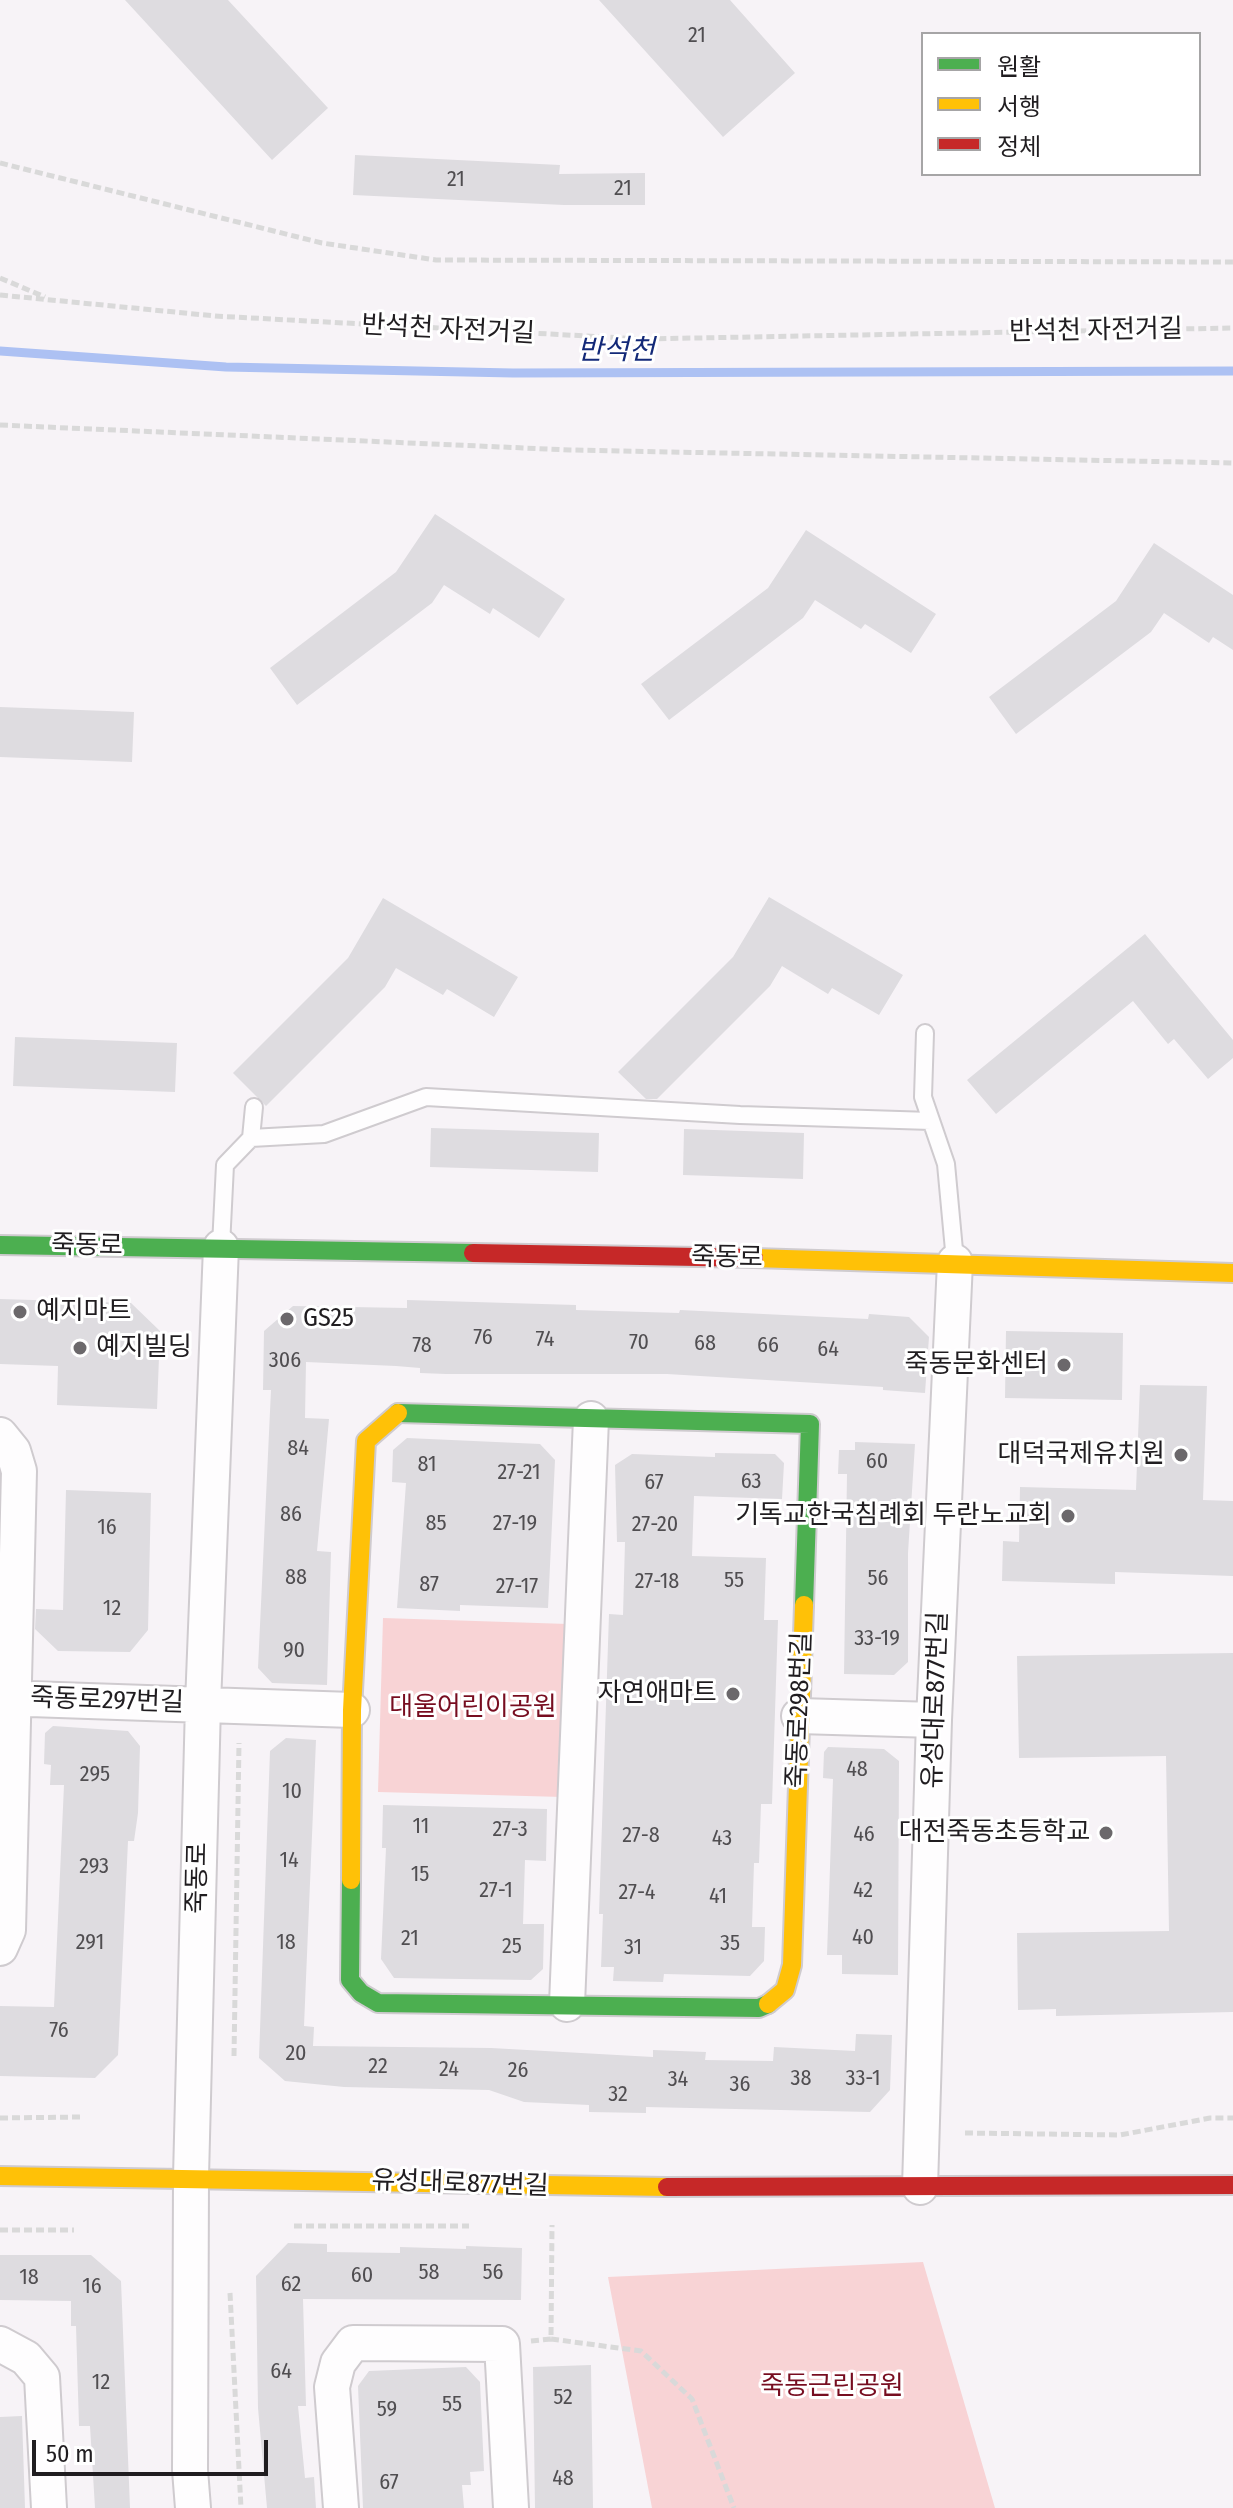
<!DOCTYPE html>
<html>
<head>
<meta charset="utf-8">
<style>
  body { margin:0 }
  #map { position:relative; width:1233px; height:2508px; overflow:hidden; background:#f7f3f7; font-family:"Fira Sans Condensed","Noto Sans KR",sans-serif }
  canvas { display:block }
  .legend { position:absolute; left:921px; top:32px; width:280px; height:144px; box-sizing:border-box; background:#fff; border:2px solid #a6a5a6; margin:0; padding:10px 14px; list-style:none; font-size:24px; color:#201d20 }
  .legend li { display:flex; align-items:center; gap:16px; height:40px }
  .legend b { width:40px; border:2px solid #a6a5a6 }
  .scale { position:absolute; left:32px; top:2440px; width:236px; height:36px; box-sizing:border-box; border:4px solid #201d20; border-top:0; padding-left:10px; font-size:24px; line-height:28px; white-space:nowrap; color:#201d20; -webkit-text-stroke:6px #fff; paint-order:stroke }
</style>
</head>
<body>
<div id="map">
<canvas width="1233" height="2508"></canvas>
<ul class="legend">
<li><b style="height:10px;background:#4caf50"></b>원활</li>
<li><b style="height:10px;background:#ffc107"></b>서행</li>
<li><b style="height:10px;background:#c62828"></b>정체</li>
</ul>
<div class="scale">50 m</div>
</div>
<script>
const context = document.querySelector('canvas').getContext('2d');
context.lineJoin = 'round';
function fill(path, color) {
  context.fillStyle = color;
  context.fill(path, 'evenodd');
}
function toPath(rows) {
  const path = new Path2D();
  for (const r of rows) {
    path.moveTo(r[0], r[1]);
    for (let i = 2; i < r.length; i += 2) path.lineTo(r[i], r[i + 1]);
  }
  return path;
}
function trace(path, color, width, dash) {
  context.strokeStyle = color;
  context.lineWidth = width;
  context.lineCap = dash ? 'butt' : 'round';
  context.setLineDash(dash || []);
  context.stroke(path);
}
function drawText(font, color, halo, rows, align = 'center') {
  context.font = font + ' "Fira Sans Condensed","Noto Sans KR",sans-serif';
  context.lineWidth = 6;
  context.setLineDash([]);
  context.textBaseline = 'middle';
  context.strokeStyle = halo;
  context.fillStyle = color;
  for (const [text, x, y, turn = 0] of rows) {
    context.save();
    context.translate(x, y);
    context.rotate((+turn || 0) * Math.PI / 180);
    context.textAlign = isNaN(turn) ? turn : align;
    if (halo) context.strokeText(text, 0, 0);
    context.fillText(text, 0, 0);
    context.restore();
  }
}
fill(toPath([
  [383,1618,568,1624,563,1797,378,1792],
  [923,2262,995,2508,652,2508,608,2277]
]), '#f8d3d5');
trace(toPath([
  [0,351,226,367,513,373,1233,371]
]), '#adc1f3', 9);
fill(toPath([
  [125,0,228,0,328,108,272,160],
  [599,0,730,0,795,73,723,137],
  [355,155,560,165,559,174,645,173,645,205,564,205,353,195],
  [435,514,565,599,539,638,493,608,490,614,444,585,432,603,297,705,270,668,396,572],
  [806,530,936,614,911,653,865,624,861,629,815,600,803,618,669,720,641,684,768,588],
  [1154,543,1233,595,1233,650,1213,637,1209,643,1164,613,1151,632,1016,734,989,697,1116,601],
  [0,707,134,712,132,762,0,757],
  [769,897,903,975,879,1015,832,988,828,994,782,966,770,986,657,1099,646,1099,618,1072,733,957],
  [383,898,518,977,494,1017,447,989,443,995,396,968,385,987,266,1106,233,1073,348,958],
  [1145,934,1233,1040,1233,1058,1208,1079,1174,1039,1168,1044,1133,1001,996,1114,967,1080],
  [15,1037,177,1043,175,1092,13,1086],
  [431,1128,599,1133,598,1172,430,1167],
  [684,1129,804,1133,803,1179,683,1175],
  [0,1299,131,1303,160,1331,157,1409,57,1405,58,1366,0,1364],
  [407,1300,576,1305,576,1310,679,1313,680,1310,868,1319,869,1314,909,1317,929,1337,925,1393,883,1390,883,1387,667,1374,446,1374,420,1373,420,1368,396,1366,306,1362,305,1418,329,1419,317,1551,331,1552,327,1685,272,1683,258,1668,271,1390,263,1390,264,1331,293,1306,407,1308],
  [1006,1331,1123,1333,1122,1400,1005,1398],
  [1140,1385,1207,1386,1203,1500,1233,1501,1233,1576,1115,1572,1115,1584,1002,1581,1003,1541,1019,1542,1020,1487,1136,1490],
  [407,1438,540,1444,555,1460,548,1608,460,1605,460,1611,397,1608,406,1483,392,1482,393,1450],
  [855,1442,915,1444,908,1553,908,1662,894,1675,844,1674,847,1474,838,1474,839,1450,855,1450],
  [715,1453,775,1454,784,1463,782,1499,694,1496,692,1556,766,1558,764,1620,778,1620,772,1804,761,1804,759,1863,754,1863,752,1927,765,1927,764,1961,750,1976,664,1974,663,1982,613,1981,614,1967,601,1967,603,1914,599,1914,609,1614,623,1615,625,1542,617,1542,615,1465,632,1454,715,1457],
  [66,1490,151,1493,148,1630,130,1652,58,1651,35,1629,36,1609,63,1610],
  [1233,1653,1233,2012,1056,2016,1056,2009,1018,2010,1017,1933,1169,1931,1166,1756,1019,1758,1017,1656],
  [53,1726,128,1731,140,1746,138,1813,134,1841,128,1841,118,2055,95,2078,0,2076,0,2006,54,2007,64,1785,50,1785,51,1765,44,1764,45,1733],
  [286,1738,316,1740,304,2026,314,2027,313,2046,491,2048,653,2057,653,2050,706,2052,705,2060,773,2061,774,2047,855,2051,856,2034,892,2035,890,2090,870,2112,646,2107,646,2113,589,2112,589,2105,524,2102,489,2090,344,2087,285,2081,259,2058,270,1751],
  [828,1747,884,1749,899,1761,898,1975,842,1974,842,1955,827,1955,833,1779,823,1778,824,1752],
  [383,1805,547,1809,546,1861,525,1860,523,1924,544,1924,543,1969,531,1980,394,1978,381,1959,386,1848,382,1848],
  [288,2243,327,2244,327,2252,400,2253,400,2247,466,2249,466,2246,522,2248,521,2300,303,2299,306,2406,298,2406,305,2478,314,2477,316,2508,267,2508,258,2408,256,2276],
  [0,2255,91,2255,121,2281,130,2508,95,2508,90,2426,79,2426,76,2326,71,2326,71,2301,0,2300],
  [591,2365,593,2508,535,2508,533,2367],
  [466,2367,480,2382,484,2471,470,2472,471,2485,462,2485,464,2508,363,2508,358,2386,369,2371],
  [22,2416,25,2508,0,2508,0,2417]
]), '#dedce0');
const lane = toPath([
  [925,1033,923,1097,946,1164,955,1261],
  [251,1138,254,1107],
  [221,1246,225,1165,251,1138,324,1134,426,1097,740,1115,931,1121]
]);
const street = toPath([
  [0,1435,13,1451,19,1471,8,1930,0,1948],
  [0,1698,352,1710],
  [799,1716,934,1720],
  [567,2004,591,1419],
  [920,2187,934,1720,955,1262],
  [0,2344,26,2358,42,2377,49,2508],
  [193,2508,190,2470,191,2177,203,1704,221,1247],
  [341,2508,332,2387,338,2363,353,2343,502,2344,511,2508]
]);
const fast = toPath([
  [0,1245,473,1253],
  [398,1413,810,1424,804,1605],
  [351,1880,350,1980,361,1993,378,2003,759,2008,768,2004]
]);
const slow = toPath([
  [754,1258,1233,1273],
  [351,1880,352,1710,366,1441,398,1413],
  [768,2004,785,1990,792,1965,804,1605],
  [0,2176,667,2187]
]);
const jam = toPath([
  [473,1253,754,1258],
  [667,2187,1233,2185]
]);
trace(lane, '#cfcbcf', 20);
trace(street, '#cfcbcf', 38);
trace(fast, '#cfcbcf', 22);
trace(slow, '#cfcbcf', 22);
trace(jam, '#cfcbcf', 22);
trace(toPath([
  [0,163,322,243,436,260,1233,262],
  [0,278,45,297],
  [0,295,215,316,642,339,1233,328],
  [0,425,570,450,1233,463],
  [234,2056,239,1743],
  [0,2118,80,2117],
  [965,2133,1120,2135,1210,2118,1233,2118],
  [294,2226,469,2226],
  [0,2230,74,2230],
  [230,2293,241,2508],
  [551,2339,641,2351,692,2399,734,2508],
  [531,2341,551,2339,552,2225]
]), '#d9d9d9', 5, [8, 4]);
trace(lane, '#fefdfe', 16);
trace(street, '#fefdfe', 34);
trace(fast, '#4caf50', 18);
trace(slow, '#ffc107', 18);
trace(jam, '#c62828', 18);
for (const [x, y, r, color] of [
  [20,1312,8,"#6b686b"],
  [287,1319,8,"#6b686b"],
  [80,1348,8,"#6b686b"],
  [1064,1365,8,"#6b686b"],
  [1181,1455,8,"#6b686b"],
  [1068,1516,8,"#6b686b"],
  [733,1694,8,"#6b686b"],
  [1106,1833,8,"#6b686b"]
]) {
  const dot = new Path2D();
  dot.arc(x, y, r, 0, 2 * Math.PI);
  context.fillStyle = color;
  context.fill(dot);
  trace(dot, '#fff', 3);
}
drawText('22px', '#504e51', null, [
  ["21",697,36],
  ["21",456,180],
  ["21",623,189],
  ["76",483,1338],
  ["74",545,1340],
  ["70",639,1343],
  ["68",705,1344],
  ["78",422,1346],
  ["66",768,1346],
  ["64",828,1350],
  ["306",285,1361],
  ["84",298,1449],
  ["60",877,1462],
  ["81",427,1465],
  ["27-21",519,1473],
  ["63",751,1482],
  ["67",654,1483],
  ["86",291,1515],
  ["85",436,1524],
  ["27-19",515,1524],
  ["27-20",655,1525],
  ["16",107,1528],
  ["88",296,1578],
  ["56",878,1579],
  ["55",734,1581],
  ["27-18",657,1582],
  ["87",429,1585],
  ["27-17",517,1587],
  ["12",112,1609],
  ["33-19",877,1639],
  ["90",294,1651],
  ["48",857,1770],
  ["295",95,1775],
  ["10",292,1792],
  ["11",421,1827],
  ["27-3",510,1830],
  ["46",864,1835],
  ["27-8",641,1836],
  ["43",722,1839],
  ["14",289,1861],
  ["293",94,1867],
  ["15",420,1875],
  ["27-1",496,1891],
  ["42",863,1891],
  ["27-4",637,1893],
  ["41",718,1897],
  ["40",863,1938],
  ["21",410,1939],
  ["291",90,1943],
  ["18",286,1943],
  ["35",730,1944],
  ["25",512,1947],
  ["31",633,1948],
  ["76",59,2031],
  ["20",296,2054],
  ["22",378,2067],
  ["24",449,2070],
  ["26",518,2071],
  ["38",801,2079],
  ["33-1",863,2079],
  ["34",678,2080],
  ["36",740,2085],
  ["32",618,2095],
  ["58",429,2273],
  ["56",493,2273],
  ["60",362,2276],
  ["18",29,2278],
  ["62",291,2285],
  ["16",92,2287],
  ["64",281,2372],
  ["12",101,2383],
  ["52",563,2398],
  ["55",452,2405],
  ["59",387,2410],
  ["48",563,2479],
  ["67",389,2483]
]);
drawText('26px', '#201d20', '#fff', [
  ["반석천 자전거길",448,330,3],
  ["반석천 자전거길",1096,331,-1],
  ["죽동로",87,1246,1],
  ["죽동로",727,1258,1],
  ["유성대로877번길",936,1700,-88],
  ["죽동로297번길",107,1701,2],
  ["죽동로298번길",800,1710,-88],
  ["죽동로",198,1878,-89],
  ["유성대로877번길",460,2184,2]
]);
drawText('26px', '#201d20', '#fff', [
  ["예지마트",36,1312,"left"],
  ["GS25",303,1319,"left"],
  ["예지빌딩",96,1348,"left"],
  ["죽동문화센터",1048,1365],
  ["대덕국제유치원",1165,1455],
  ["기독교한국침례회 두란노교회",1052,1516],
  ["자연애마트",717,1694],
  ["대전죽동초등학교",1090,1833]
], 'right');
drawText('26px', '#770d20', '#fff', [
  ["대울어린이공원",473,1708],
  ["죽동근린공원",832,2387]
]);
drawText('italic 28px', '#132978', '#fff', [
  ["반석천",616,351]
]);
</script>
</body>
</html>
